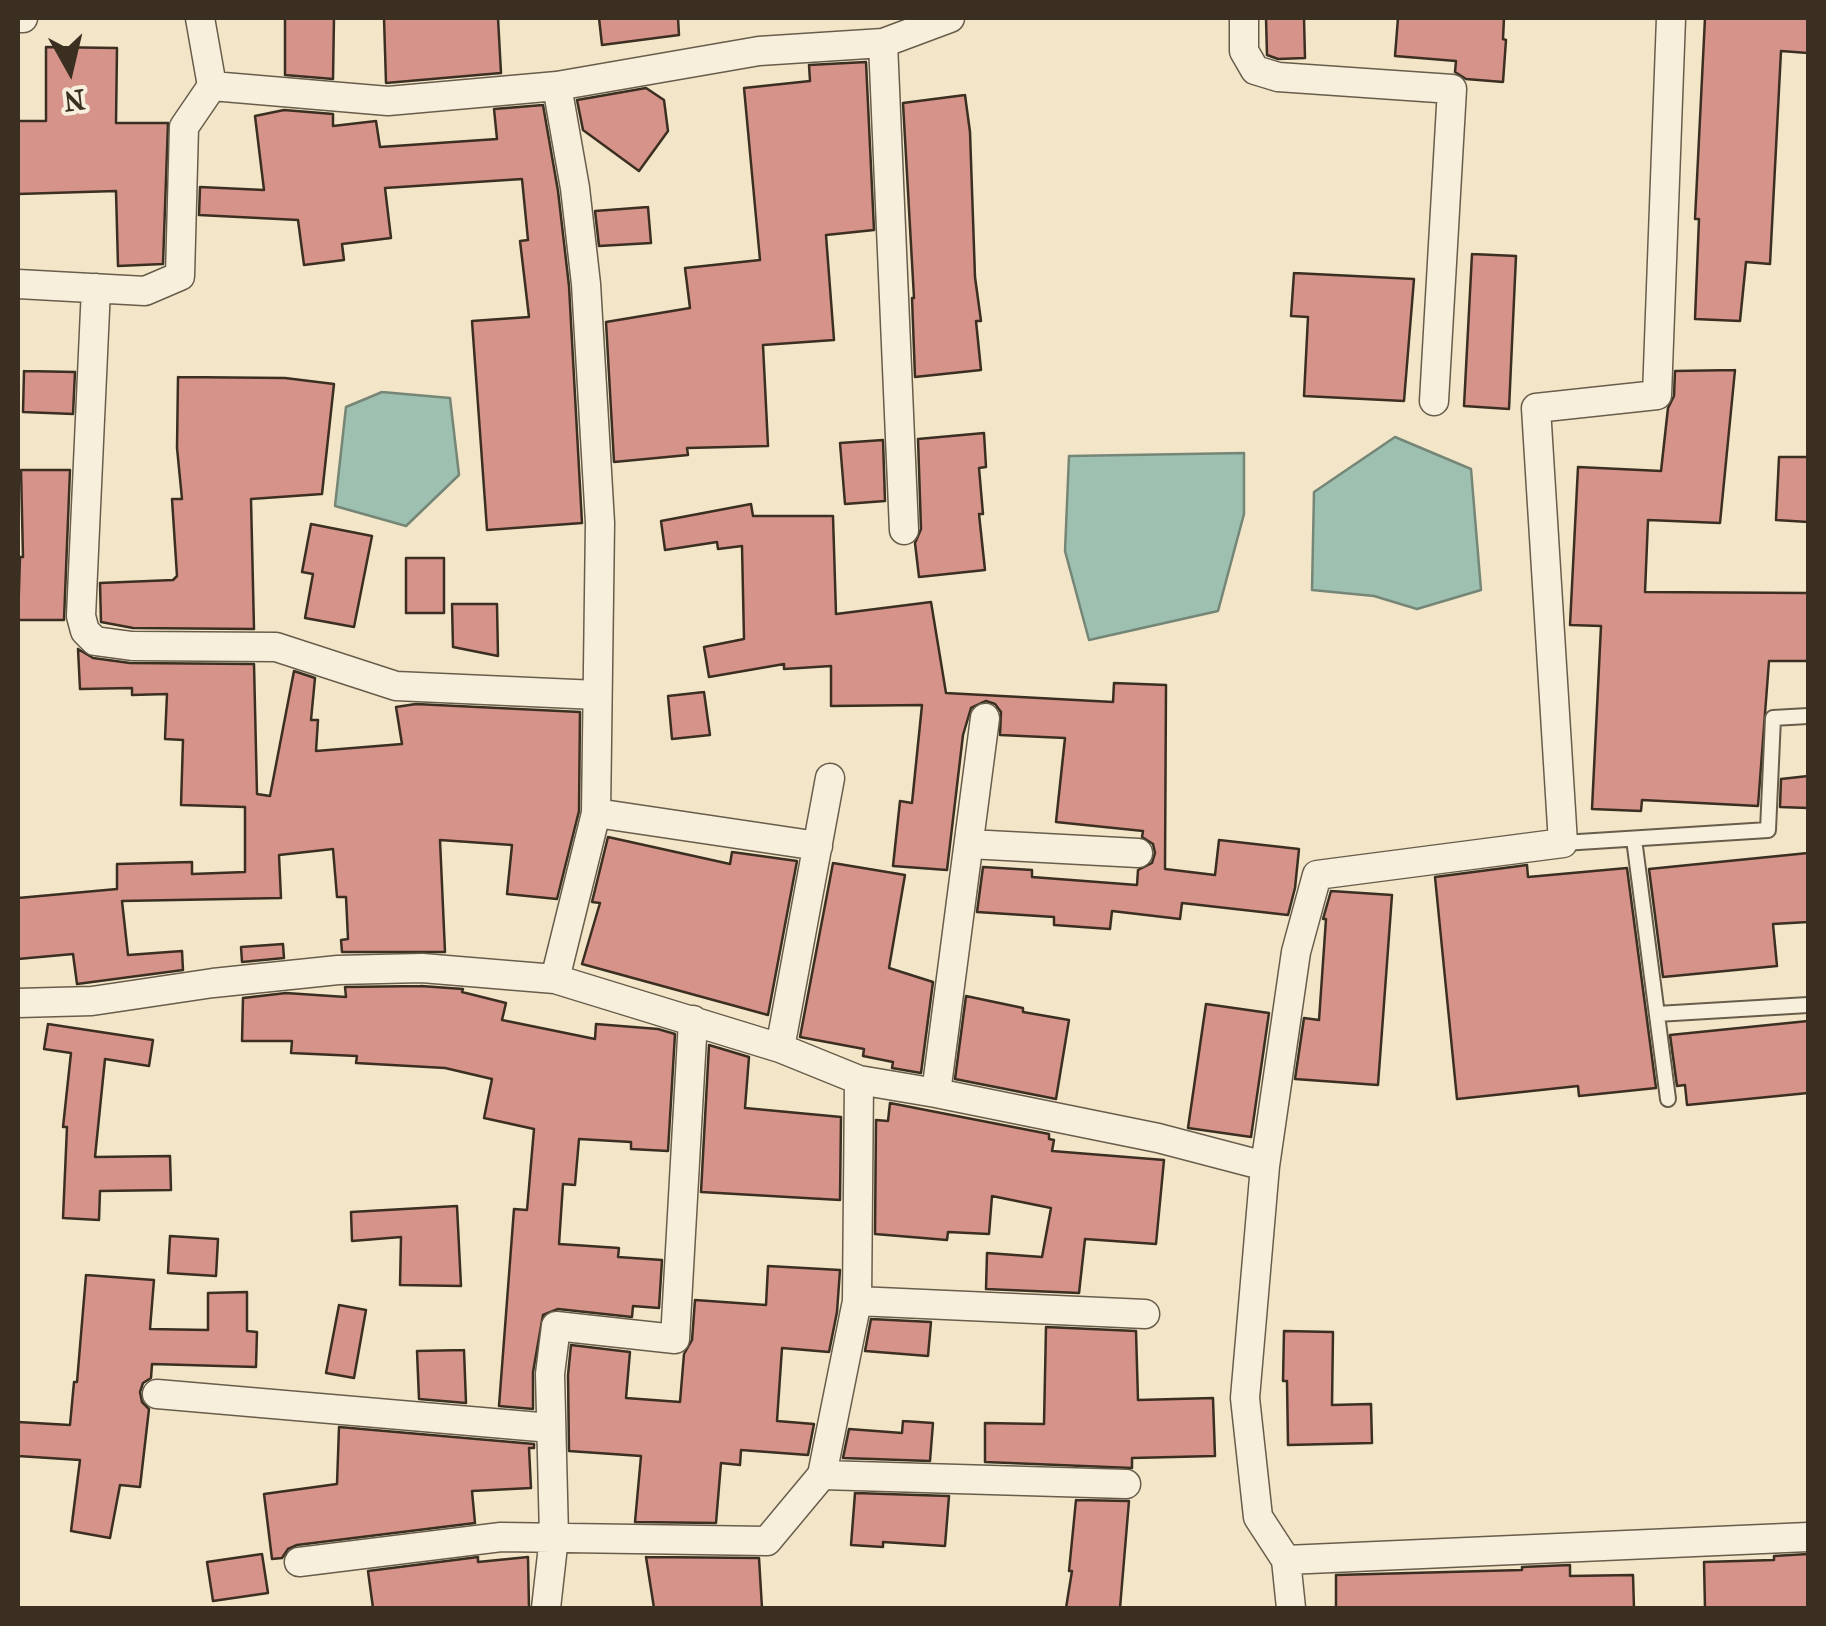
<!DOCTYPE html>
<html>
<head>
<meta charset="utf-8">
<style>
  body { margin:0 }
  #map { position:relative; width:1826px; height:1626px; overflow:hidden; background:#f3e6c8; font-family:"IM FELL French Canon",serif }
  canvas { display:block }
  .frame { position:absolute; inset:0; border:20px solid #3a2f21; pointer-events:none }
  .north { position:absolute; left:20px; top:20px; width:100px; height:100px; -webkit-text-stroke:8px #f7efdb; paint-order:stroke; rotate:172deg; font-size:28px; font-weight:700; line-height:40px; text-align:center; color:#3a2f21 }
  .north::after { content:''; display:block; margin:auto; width:35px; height:45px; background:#3a2f21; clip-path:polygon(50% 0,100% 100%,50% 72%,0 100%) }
</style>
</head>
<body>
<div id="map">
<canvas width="1826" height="1626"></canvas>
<div class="frame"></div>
<div class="north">N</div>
</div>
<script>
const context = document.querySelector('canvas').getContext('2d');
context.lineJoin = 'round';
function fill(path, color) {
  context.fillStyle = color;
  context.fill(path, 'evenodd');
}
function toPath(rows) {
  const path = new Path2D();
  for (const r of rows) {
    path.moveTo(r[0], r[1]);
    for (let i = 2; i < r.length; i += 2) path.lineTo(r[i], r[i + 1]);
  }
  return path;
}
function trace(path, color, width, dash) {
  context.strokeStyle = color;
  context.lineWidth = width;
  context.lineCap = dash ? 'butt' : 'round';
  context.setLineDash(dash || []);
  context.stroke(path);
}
const water = toPath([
  [382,392,450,398,459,475,406,526,335,506,346,407,382,392],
  [1395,437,1471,469,1481,590,1417,609,1374,596,1312,590,1314,492,1395,437],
  [1244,453,1244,514,1218,611,1089,640,1065,551,1069,456,1244,453]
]);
fill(water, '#9dc0b0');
trace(water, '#758677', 2.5);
const building = toPath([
  [285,18,334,18,333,79,285,75,285,18],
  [384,18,498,18,501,73,386,83,384,18],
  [599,18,678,18,679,35,602,45,599,18],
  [1266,18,1304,18,1305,58,1278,59,1267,55,1266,18],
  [1398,18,1504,18,1503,39,1506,40,1503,82,1466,79,1455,72,1456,61,1395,56,1398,18],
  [1705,18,1808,18,1808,53,1781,51,1770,264,1746,262,1740,321,1695,319,1699,219,1695,219,1705,18],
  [46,47,117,48,116,123,168,123,163,264,118,266,116,191,18,194,18,121,46,121,46,47],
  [866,62,874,230,826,235,834,340,763,345,768,446,687,448,688,455,614,462,606,322,690,308,685,268,760,260,744,88,810,81,809,65,866,62],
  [646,88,664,100,668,131,639,171,583,130,577,100,646,88],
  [965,95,970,132,975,277,981,321,976,321,981,370,915,377,912,298,914,298,903,103,965,95],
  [543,105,558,191,569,286,582,523,487,530,472,321,529,317,520,241,528,240,522,179,385,188,391,238,342,244,344,260,304,265,298,220,199,215,200,187,264,190,255,116,284,110,333,114,333,126,376,121,380,147,497,139,494,109,543,105],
  [648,207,651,243,599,246,595,211,648,207],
  [1472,254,1516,256,1509,409,1464,406,1472,254],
  [1294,273,1414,279,1404,401,1304,396,1308,317,1291,316,1294,273],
  [1735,370,1720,523,1648,520,1645,592,1808,593,1808,661,1769,661,1758,806,1642,800,1641,811,1592,809,1601,626,1570,625,1578,467,1661,471,1668,408,1674,396,1675,371,1735,370],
  [24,371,75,372,73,414,23,412,24,371],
  [178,377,285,378,334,384,322,494,251,499,254,629,133,628,101,622,100,583,173,580,177,576,172,499,182,499,177,448,178,377],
  [984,433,986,467,979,468,983,514,979,514,985,570,919,577,915,543,921,529,918,439,984,433],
  [883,440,885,501,845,504,840,443,883,440],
  [1779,457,1808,457,1808,522,1776,520,1779,457],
  [21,470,70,470,64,620,18,620,20,557,23,557,21,470],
  [751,504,753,516,833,516,836,614,931,602,946,693,1113,702,1114,683,1166,685,1165,869,1215,875,1219,840,1299,849,1295,888,1288,915,1182,903,1180,919,1112,911,1110,929,1054,925,1054,917,977,912,983,867,1032,870,1032,877,1137,885,1138,870,1152,863,1155,853,1153,844,1142,837,1143,831,1056,822,1065,738,1000,735,1001,712,995,704,986,701,971,708,963,735,947,870,893,866,900,801,912,803,922,705,831,706,831,666,784,669,784,664,709,677,704,647,744,639,742,546,718,549,717,542,665,550,661,521,751,504],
  [311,524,372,536,354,627,305,618,313,574,302,572,311,524],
  [406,558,444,558,444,613,406,613,406,558],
  [452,604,497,604,498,656,453,647,452,604],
  [78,649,93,658,130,663,254,664,257,794,270,796,294,671,315,678,311,720,318,720,316,751,402,744,396,707,416,704,580,712,579,811,557,899,507,894,512,845,440,840,445,952,342,952,341,940,348,939,346,897,337,897,333,849,279,855,281,898,122,901,128,955,182,951,183,970,77,984,73,954,18,959,18,898,117,889,117,864,192,862,192,874,245,872,245,807,181,805,183,740,165,739,167,694,132,695,132,688,80,689,78,649],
  [704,692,710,735,672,739,668,696,704,692],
  [1808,776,1808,808,1780,807,1781,779,1808,776],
  [608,837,730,864,732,852,797,861,768,1015,582,964,600,903,592,902,608,837],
  [1808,853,1808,922,1773,924,1777,966,1663,977,1649,869,1808,853],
  [833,863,905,875,889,968,933,982,921,1073,892,1068,893,1062,863,1056,864,1049,800,1037,833,863],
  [1527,865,1528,877,1627,868,1656,1088,1579,1096,1578,1086,1457,1099,1435,877,1527,865],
  [1331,891,1392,895,1378,1085,1295,1079,1304,1018,1319,1020,1326,919,1323,919,1331,891],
  [283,944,284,958,242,962,241,947,283,944],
  [421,986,463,989,462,992,506,1003,502,1020,595,1039,596,1024,658,1029,675,1034,668,1151,631,1149,631,1142,579,1139,575,1185,563,1184,559,1244,619,1248,618,1257,662,1260,659,1308,633,1306,632,1317,558,1309,543,1315,533,1372,533,1409,499,1406,514,1209,527,1210,534,1129,484,1118,492,1079,445,1068,356,1063,357,1056,291,1053,292,1041,242,1041,243,998,286,993,346,997,345,987,421,986],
  [966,996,1023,1008,1023,1012,1069,1020,1056,1099,955,1079,966,996],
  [1206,1004,1269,1013,1251,1137,1188,1128,1206,1004],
  [1808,1021,1808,1093,1687,1105,1685,1085,1677,1086,1670,1035,1808,1021],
  [48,1024,153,1040,149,1066,105,1059,95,1157,170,1156,171,1190,100,1191,99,1220,63,1218,67,1127,63,1127,71,1053,44,1049,48,1024],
  [709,1045,749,1057,745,1108,841,1117,840,1200,701,1192,709,1045],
  [890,1103,1049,1134,1049,1139,1054,1140,1052,1151,1164,1160,1156,1244,1085,1239,1079,1293,986,1289,987,1253,1042,1257,1051,1208,992,1196,989,1234,948,1232,947,1240,875,1234,876,1120,888,1121,890,1103],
  [457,1206,461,1286,400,1285,401,1237,352,1241,351,1212,457,1206],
  [170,1236,218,1239,216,1276,168,1273,170,1236],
  [768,1266,840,1270,837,1312,829,1352,782,1348,777,1421,814,1424,808,1455,741,1450,740,1465,721,1463,716,1523,635,1522,641,1456,569,1451,568,1375,571,1345,630,1352,626,1398,680,1402,684,1354,692,1340,695,1300,766,1305,768,1266],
  [86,1275,154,1280,150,1329,208,1330,208,1293,247,1292,247,1331,257,1332,256,1367,152,1364,151,1378,143,1383,140,1392,142,1402,149,1409,140,1487,120,1485,110,1538,71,1531,80,1460,18,1456,18,1422,70,1425,74,1382,77,1382,86,1275],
  [339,1305,366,1310,354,1378,326,1373,339,1305],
  [871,1319,931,1322,928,1356,865,1351,871,1319],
  [1046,1327,1136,1331,1138,1400,1213,1398,1215,1456,1132,1458,1132,1468,985,1462,985,1423,1044,1424,1046,1327],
  [1284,1331,1333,1332,1332,1405,1371,1404,1372,1443,1288,1445,1287,1381,1283,1381,1284,1331],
  [464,1350,466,1403,419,1399,417,1351,464,1350],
  [903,1421,933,1423,930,1461,843,1458,849,1429,902,1433,903,1421],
  [339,1427,534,1444,534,1448,529,1448,531,1488,472,1491,475,1523,297,1545,288,1549,282,1558,272,1559,264,1494,337,1484,339,1427],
  [855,1493,949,1496,945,1546,883,1542,883,1547,851,1545,855,1493],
  [1076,1500,1129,1501,1120,1608,1066,1608,1072,1571,1069,1571,1076,1500],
  [262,1554,268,1593,213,1601,207,1562,262,1554],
  [1808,1554,1808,1608,1705,1608,1704,1562,1774,1560,1774,1556,1808,1554],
  [478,1557,478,1562,528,1557,529,1608,373,1608,368,1571,478,1557],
  [646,1557,759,1558,762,1608,654,1608,646,1557],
  [1570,1565,1570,1576,1633,1575,1634,1608,1336,1608,1336,1575,1522,1570,1522,1567,1570,1565]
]);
fill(building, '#d69389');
trace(building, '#3a2f21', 2.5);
const service = toPath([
  [1634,839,1668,1099],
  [1563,843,1768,830,1773,718,1808,716],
  [1657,1014,1808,1005]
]);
const minor = toPath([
  [18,18,23,18],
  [200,18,212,86],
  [1244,18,1244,51,1255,70,1278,77,1452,89,1434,401],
  [883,43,904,530],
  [557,86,575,188,586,284,600,523,596,813,555,979,780,1048,859,1080,936,1093,1158,1138,1265,1166,1245,1398,1258,1517,1286,1560,1291,1608],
  [18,284,145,291,180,276,184,127,212,86,388,101,557,86,759,51,883,43,950,18],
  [96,288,81,616,85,631,95,641,132,646,276,647,396,686,597,695],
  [596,813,818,846],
  [969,844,1138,853],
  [18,1003,92,1001,213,983,338,970,422,968,555,979],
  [780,1048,830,778],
  [936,1093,985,718],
  [1265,1166,1296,952,1317,875,1563,843,1536,408,1657,395,1671,18],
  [857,1301,1145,1314],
  [157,1394,551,1428],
  [822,1475,1126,1484],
  [1286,1560,1808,1537],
  [299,1562,501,1537,767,1541,822,1475,857,1301,859,1080],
  [546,1608,554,1537,550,1374,556,1326,675,1339,693,1020]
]);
trace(service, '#685d4b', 18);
trace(minor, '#685d4b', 31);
trace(service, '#f7efdb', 14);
trace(minor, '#f7efdb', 28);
</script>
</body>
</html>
